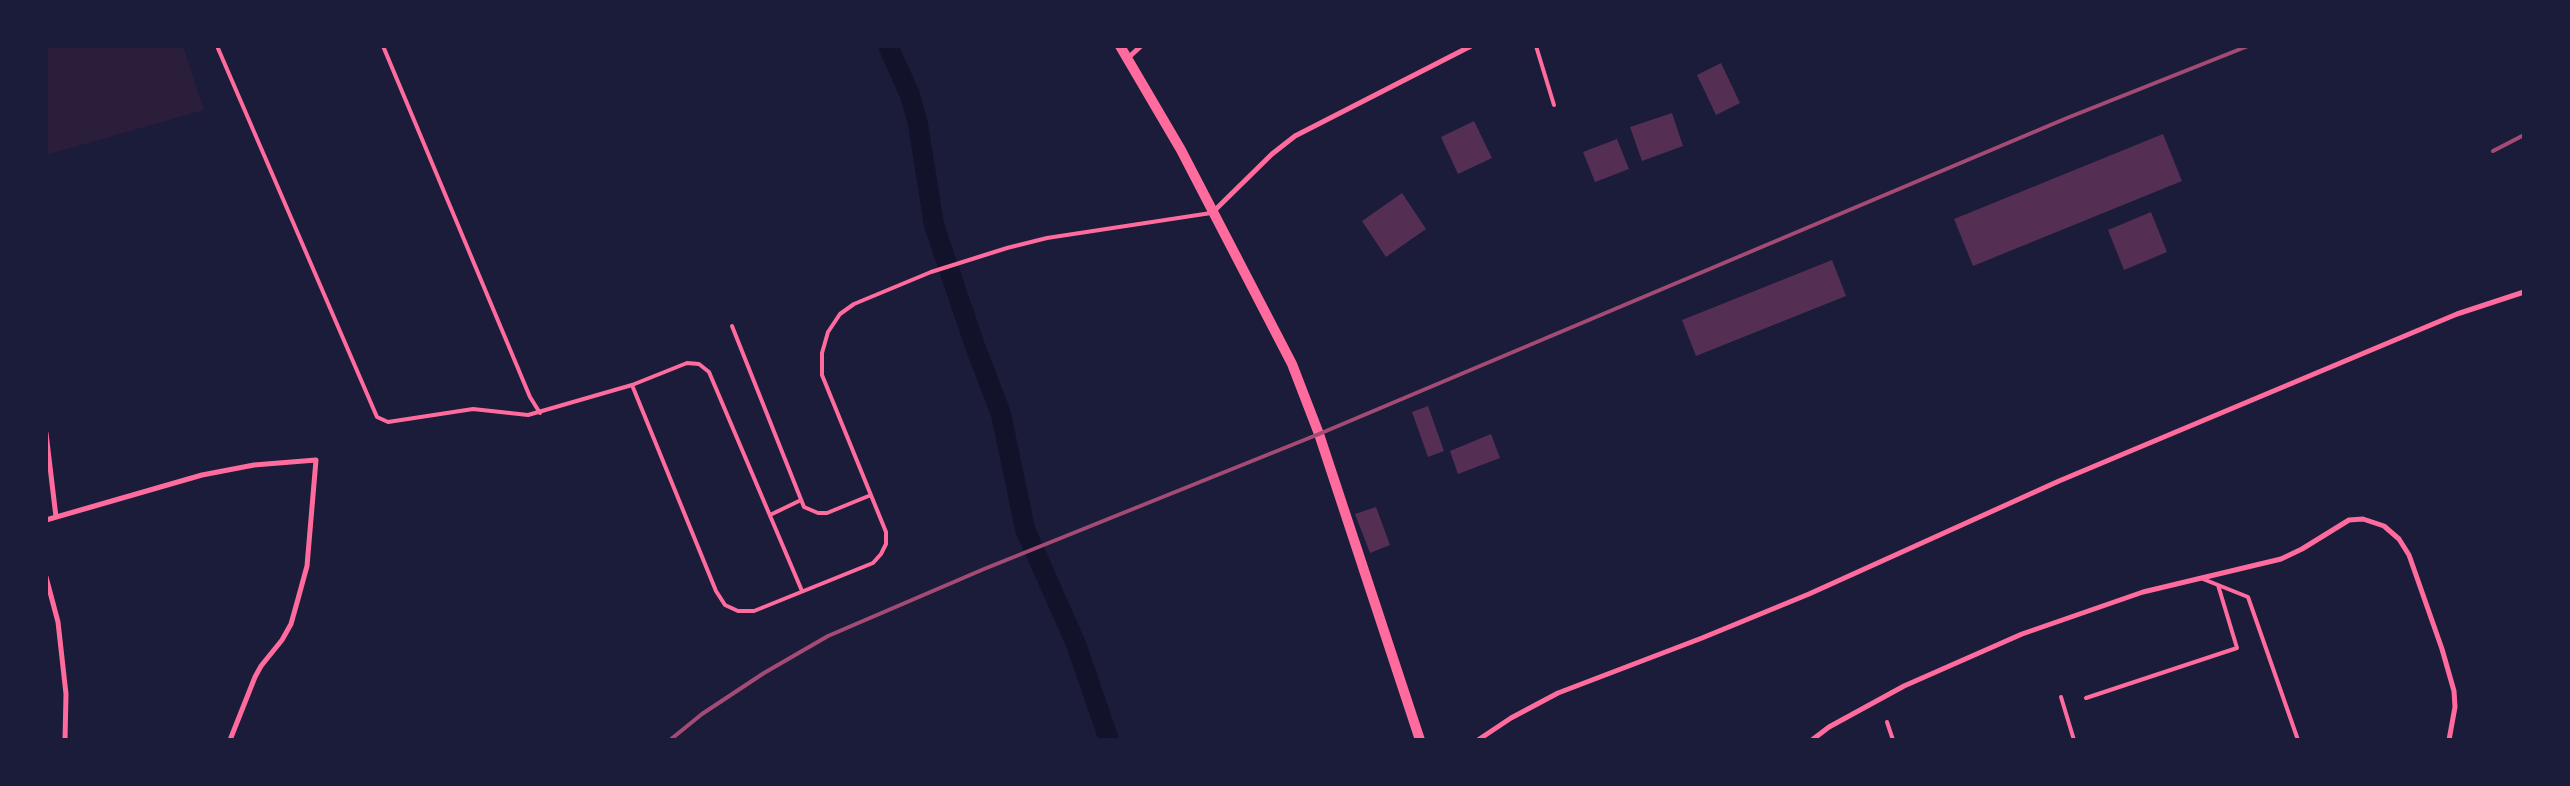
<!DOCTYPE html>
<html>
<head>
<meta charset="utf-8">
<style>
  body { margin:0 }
  #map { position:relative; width:2570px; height:786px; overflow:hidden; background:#1b1b3a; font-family:Poppins,sans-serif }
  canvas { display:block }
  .frame { position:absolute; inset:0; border:48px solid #1b1b3a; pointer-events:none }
</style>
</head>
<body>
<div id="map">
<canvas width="2570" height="786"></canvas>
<div class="frame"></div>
</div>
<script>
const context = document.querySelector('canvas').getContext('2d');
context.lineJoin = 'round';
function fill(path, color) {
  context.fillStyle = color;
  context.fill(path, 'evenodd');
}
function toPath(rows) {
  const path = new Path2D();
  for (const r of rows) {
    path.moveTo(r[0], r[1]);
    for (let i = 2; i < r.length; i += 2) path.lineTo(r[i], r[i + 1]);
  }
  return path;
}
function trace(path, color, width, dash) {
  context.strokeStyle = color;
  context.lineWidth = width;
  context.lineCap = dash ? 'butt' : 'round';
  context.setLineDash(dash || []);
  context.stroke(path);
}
fill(toPath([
  [46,46,183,46,204,110,46,155]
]), '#2a1e3b');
trace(toPath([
  [888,46,910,95,918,124,934,225,975,346,1001,414,1025,529,1076,644,1109,740]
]), '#12122b', 20);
fill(toPath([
  [1721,63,1740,103,1716,115,1697,75],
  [1672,113,1683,146,1642,161,1630,127],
  [1474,121,1492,158,1458,174,1441,137],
  [2163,134,2182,181,1973,266,1954,219],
  [1617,139,1629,169,1595,182,1583,152],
  [1402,193,1426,229,1386,257,1362,221],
  [2151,212,2167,252,2124,270,2108,230],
  [1832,260,1846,296,1696,356,1682,320],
  [1428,406,1444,451,1428,457,1412,412],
  [1491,434,1500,458,1458,474,1450,451],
  [1376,507,1390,545,1370,553,1355,514]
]), '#542f53');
trace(toPath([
  [217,46,377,417,388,422,473,409,528,415,632,385,716,591,725,605,738,611,754,611,873,563,881,554,886,544,886,532,822,375,822,353,828,332,840,314,854,304,931,272,1007,248,1047,238,1211,213],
  [383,46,530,397,540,413],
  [1536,46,1554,105],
  [732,326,804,507,818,513,827,513,871,495],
  [632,385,687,363,699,364,709,372,802,591],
  [770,515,799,501],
  [2203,579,2248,597,2298,740],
  [2061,697,2074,740],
  [2086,698,2237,648,2218,585],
  [1887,722,1893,740]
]), '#ff6b9d', 4);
trace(toPath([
  [1128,58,1141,46],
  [1213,212,1272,154,1295,136,1471,46],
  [46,433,56,517],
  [46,520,202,475,254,465,316,460,307,566,298,599,291,624,282,640,261,666,255,677,230,740],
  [46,577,58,622,66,694,65,740],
  [1478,740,1511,718,1558,693,1702,638,1809,594,2059,481,2457,314,2524,292],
  [1812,740,1829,727,1904,686,2022,634,2143,592,2281,559,2302,549,2349,520,2363,519,2384,526,2399,539,2409,555,2442,649,2454,691,2455,707,2449,740]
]), '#ff6b9d', 5);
trace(toPath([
  [1120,46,1181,150,1292,364,1319,434,1420,740]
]), '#ff6b9d', 10);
trace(toPath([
  [2493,151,2524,135],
  [670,740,702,714,764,673,828,636,984,569,1319,434,2067,118,2248,46]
]), '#a44b75', 4);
</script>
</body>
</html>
